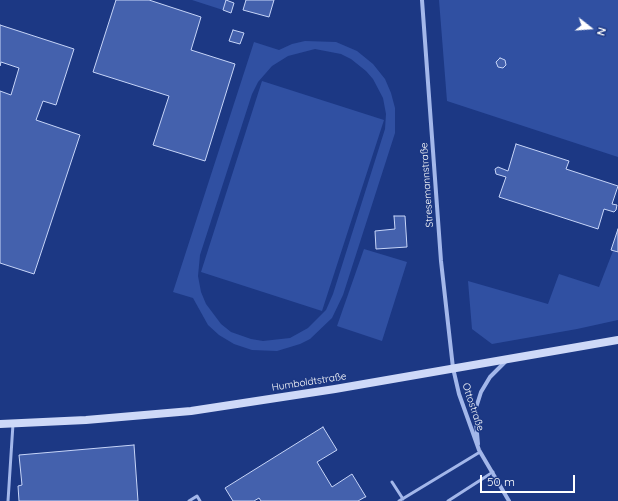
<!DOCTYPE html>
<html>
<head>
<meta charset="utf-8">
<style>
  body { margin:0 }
  #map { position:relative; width:618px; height:501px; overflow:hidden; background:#1c3884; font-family:Quicksand,sans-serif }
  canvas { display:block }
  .north { position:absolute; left:570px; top:8px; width:40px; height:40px; -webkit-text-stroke:3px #1c3884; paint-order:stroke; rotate:107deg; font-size:11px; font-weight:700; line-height:16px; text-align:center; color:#fff }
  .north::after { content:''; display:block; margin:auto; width:14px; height:18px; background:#fff; clip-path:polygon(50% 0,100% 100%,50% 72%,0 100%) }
  .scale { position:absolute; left:480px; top:475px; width:95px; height:18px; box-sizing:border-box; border:2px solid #fff; border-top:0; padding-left:5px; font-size:12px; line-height:14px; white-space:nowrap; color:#fff; -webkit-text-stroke:3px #1c3884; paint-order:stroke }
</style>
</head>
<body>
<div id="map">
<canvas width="618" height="501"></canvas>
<div class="north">N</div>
<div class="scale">50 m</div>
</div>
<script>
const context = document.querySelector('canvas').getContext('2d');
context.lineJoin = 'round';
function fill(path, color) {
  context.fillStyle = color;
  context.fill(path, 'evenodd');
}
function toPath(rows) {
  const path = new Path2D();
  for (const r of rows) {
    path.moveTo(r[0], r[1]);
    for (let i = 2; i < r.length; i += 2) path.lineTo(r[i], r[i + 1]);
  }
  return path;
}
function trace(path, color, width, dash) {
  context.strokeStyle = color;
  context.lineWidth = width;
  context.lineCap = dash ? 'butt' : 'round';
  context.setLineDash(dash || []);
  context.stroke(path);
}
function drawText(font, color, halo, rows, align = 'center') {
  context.font = font + ' Quicksand,sans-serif';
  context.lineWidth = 3.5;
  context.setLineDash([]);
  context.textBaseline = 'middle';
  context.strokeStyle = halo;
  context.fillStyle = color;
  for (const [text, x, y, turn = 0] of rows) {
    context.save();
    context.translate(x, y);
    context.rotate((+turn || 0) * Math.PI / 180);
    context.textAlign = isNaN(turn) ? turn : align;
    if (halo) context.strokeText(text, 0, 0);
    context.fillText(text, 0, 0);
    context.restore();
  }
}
fill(toPath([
  [192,0,226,0,223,10],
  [439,0,618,0,618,157,447,101],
  [305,41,336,42,357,51,373,64,385,79,391,93,395,108,395,133,343,295,332,318,310,339,300,344,277,351,252,350,234,344,219,335,208,325,193,298,173,292,254,42,279,50,292,44],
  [315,49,341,54,351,59,366,71,373,79,383,98,386,114,385,129,333,294,326,310,308,328,290,338,263,341,251,339,231,332,221,324,206,304,201,292,198,276,200,255,252,94,258,82,272,66,288,56],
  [262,81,384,120,322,311,201,272],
  [364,249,407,262,382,341,337,326],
  [613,251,618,253,618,320,577,329,492,344,472,329,468,281,548,304,559,274,599,287]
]), '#3050a2');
const building = toPath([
  [116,0,149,0,201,17,191,50,235,64,205,161,153,145,169,96,93,72,116,0],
  [226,0,234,3,231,13,223,10,226,0],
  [246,0,274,0,269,17,243,10,246,0],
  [0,25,74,49,56,105,43,101,36,120,80,135,34,274,0,263,0,91,11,95,19,68,1,62,0,66,0,25],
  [233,30,244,33,240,44,229,41,233,30],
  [500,58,505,60,506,65,503,68,498,67,496,62,500,58],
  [516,144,569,161,566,169,618,186,612,204,617,205,616,210,614,212,604,209,598,229,499,197,506,177,496,174,495,169,498,167,508,171,516,144],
  [394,216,405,216,407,247,376,249,375,231,395,229,394,216],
  [618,229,618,252,611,250,618,229],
  [323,427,337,450,317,462,332,487,352,474,366,497,365,497,358,501,261,501,259,498,254,501,233,501,225,488,323,427],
  [134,445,138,501,19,501,18,486,22,485,19,455,134,445]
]);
fill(building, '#4461ad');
trace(building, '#c7d5f8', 1);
trace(toPath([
  [392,482,403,499],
  [8,501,13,424],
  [189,501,197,496,200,501],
  [399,501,480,452],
  [448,501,493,472]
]), '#a3b7ea', 3);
trace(toPath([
  [422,0,441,261,453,368,459,394,479,450,509,501],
  [478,444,475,411,481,392,490,377,506,361]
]), '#a3b7ea', 4);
trace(toPath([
  [0,424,86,420,191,411,335,389,618,340]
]), '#ced9f8', 8);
drawText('10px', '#fff', '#1c3884', [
  ["Stresemannstraße",427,185,-94],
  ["Humboldtstraße",309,382,-9],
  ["Ottostraße",473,407,72]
]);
</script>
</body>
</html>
